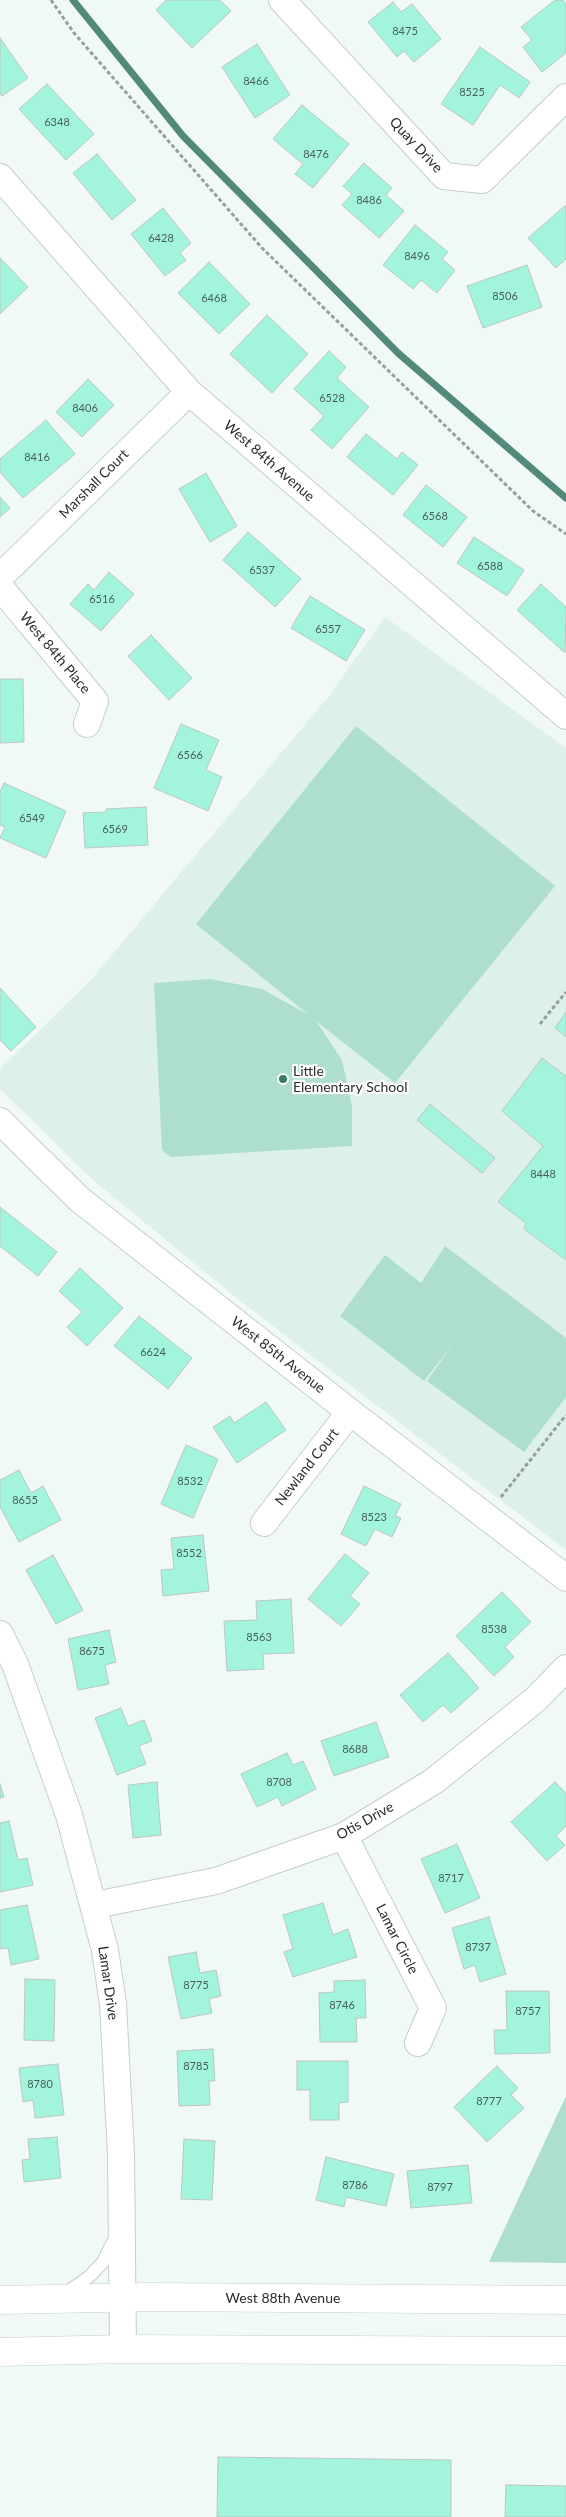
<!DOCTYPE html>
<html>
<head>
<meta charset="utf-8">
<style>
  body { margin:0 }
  canvas { display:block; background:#f0f9f6 }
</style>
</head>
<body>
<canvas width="566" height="2517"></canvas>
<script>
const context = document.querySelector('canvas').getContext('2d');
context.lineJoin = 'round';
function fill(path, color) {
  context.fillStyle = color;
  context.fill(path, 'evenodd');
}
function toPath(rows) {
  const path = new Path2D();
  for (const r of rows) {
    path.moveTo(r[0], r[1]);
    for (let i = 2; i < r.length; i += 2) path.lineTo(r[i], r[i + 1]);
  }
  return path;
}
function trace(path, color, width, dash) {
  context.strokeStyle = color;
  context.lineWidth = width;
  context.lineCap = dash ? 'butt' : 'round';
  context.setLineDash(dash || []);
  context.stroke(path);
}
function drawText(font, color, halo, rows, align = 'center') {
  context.font = font + ' Lato,sans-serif';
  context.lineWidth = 4.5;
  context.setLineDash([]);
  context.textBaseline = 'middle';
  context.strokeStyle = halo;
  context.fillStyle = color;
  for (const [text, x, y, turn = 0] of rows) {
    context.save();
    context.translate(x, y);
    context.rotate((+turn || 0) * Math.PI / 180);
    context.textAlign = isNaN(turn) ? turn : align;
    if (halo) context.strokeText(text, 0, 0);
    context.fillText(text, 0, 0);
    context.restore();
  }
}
fill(toPath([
  [385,617,566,748,566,1550,244,1304,93,1180,0,1089,0,1069,90,981,329,696]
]), '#ddf0ea');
fill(toPath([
  [356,726,555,886,395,1083,316,1021,342,1060,352,1106,352,1146,171,1157,162,1150,154,983,210,979,262,989,309,1015,196,924],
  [445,1246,566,1338,566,1397,524,1452,427,1381,453,1344,424,1381,340,1316,385,1255,421,1283],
  [566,2096,566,2263,489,2262]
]), '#added0');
trace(toPath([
  [73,0,183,136,398,353,566,498]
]), '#518a7b', 7);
const building = toPath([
  [166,0,220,0,231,11,192,48,156,10,166,0],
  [555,0,563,0,566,4,566,53,542,72,523,47,532,40,521,27,555,0],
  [393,2,401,12,412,4,441,39,414,62,404,51,397,57,368,22,393,2],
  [0,38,28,78,2,96,0,94,0,38],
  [257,44,290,95,255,118,222,67,257,44],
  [480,47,530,82,519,98,500,85,473,125,441,104,480,47],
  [47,84,94,134,66,160,19,109,47,84],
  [302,105,349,144,313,188,295,174,303,164,273,139,302,105],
  [97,154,136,200,112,220,73,173,97,154],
  [364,163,392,188,386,195,404,211,379,238,342,205,352,194,343,186,364,163],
  [566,205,566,259,556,268,528,238,566,205],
  [163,208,191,243,180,253,186,260,165,276,131,234,163,208],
  [415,225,448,252,442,259,455,270,437,293,421,280,413,289,383,265,415,225],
  [0,258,28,287,0,314,0,258],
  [209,262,250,304,219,334,178,293,209,262],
  [527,265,542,307,483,328,467,286,527,265],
  [267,315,308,354,272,393,230,354,267,315],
  [329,351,346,367,337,378,369,407,332,449,311,430,324,416,294,389,329,351],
  [88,379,114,405,82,437,56,412,88,379],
  [46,420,75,454,23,498,0,472,0,459,46,420],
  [366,434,397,459,402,452,418,465,393,495,347,457,366,434],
  [206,473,237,526,210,542,179,489,206,473],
  [426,485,467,517,443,547,403,515,426,485],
  [0,497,10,508,0,517,0,497],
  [248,532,301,579,275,607,223,560,248,532],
  [474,537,524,570,507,596,457,563,474,537],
  [109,572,134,594,101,631,70,604,88,584,94,590,109,572],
  [541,584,566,607,565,653,517,610,541,584],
  [310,596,365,630,346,661,291,628,310,596],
  [151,635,192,678,169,700,128,656,151,635],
  [0,679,23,679,24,742,0,743,0,679],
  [181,724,219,740,206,770,222,777,208,811,154,788,181,724],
  [4,783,66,811,46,858,0,838,5,827,0,825,0,792,4,783],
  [146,807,148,845,85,848,83,813,106,812,106,809,146,807],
  [0,988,36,1027,11,1051,0,1040,0,988],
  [566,1012,566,1037,555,1028,566,1012],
  [542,1058,566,1076,566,1260,524,1229,526,1223,498,1202,543,1146,502,1111,542,1058],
  [430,1104,495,1158,482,1173,417,1120,430,1104],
  [0,1207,57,1252,38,1276,0,1246,0,1207],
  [80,1268,123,1308,87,1346,67,1327,82,1312,59,1291,80,1268],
  [139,1316,192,1358,168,1389,114,1346,139,1316],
  [266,1402,286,1430,237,1463,213,1427,230,1416,234,1423,266,1402],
  [186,1445,218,1459,193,1518,161,1504,186,1445],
  [19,1470,31,1493,43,1486,61,1520,19,1542,0,1507,0,1480,19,1470],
  [364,1486,401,1504,395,1516,401,1518,392,1537,375,1529,366,1546,341,1534,364,1486],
  [203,1535,209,1591,163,1596,161,1570,174,1569,171,1538,203,1535],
  [345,1554,369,1573,350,1596,360,1604,341,1626,308,1599,345,1554],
  [53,1555,83,1610,56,1624,26,1570,53,1555],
  [502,1592,531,1622,505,1647,514,1657,494,1676,456,1636,502,1592],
  [291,1599,294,1653,263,1654,264,1669,227,1671,224,1621,257,1620,256,1601,291,1599],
  [109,1630,116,1662,105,1665,109,1684,78,1690,68,1639,109,1630],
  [448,1653,479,1688,451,1713,443,1705,423,1722,400,1695,448,1653],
  [121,1708,128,1726,144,1720,152,1741,139,1746,146,1764,117,1775,95,1718,121,1708],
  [376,1722,389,1757,334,1776,321,1741,376,1722],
  [287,1753,293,1765,303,1761,316,1789,282,1806,278,1797,257,1807,241,1774,287,1753],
  [157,1782,161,1835,133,1838,128,1785,157,1782],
  [555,1782,566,1793,566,1826,556,1836,565,1845,547,1861,511,1822,555,1782],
  [0,1784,4,1797,0,1798,0,1784],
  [9,1821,18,1860,27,1858,33,1885,0,1892,0,1823,9,1821],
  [457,1844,480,1898,445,1913,421,1859,457,1844],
  [323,1903,333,1935,348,1929,357,1957,293,1977,284,1952,293,1949,283,1915,323,1903],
  [27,1905,39,1959,11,1965,8,1948,0,1949,0,1910,27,1905],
  [489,1917,506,1974,480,1982,475,1965,464,1969,452,1928,489,1917],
  [196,1952,200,1973,216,1970,221,1996,209,1999,212,2013,181,2019,168,1957,196,1952],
  [25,1979,55,1980,54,2041,24,2040,25,1979],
  [365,1980,366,2018,356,2018,357,2042,320,2042,319,1993,334,1992,334,1981,365,1980],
  [506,1991,549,1991,550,2053,495,2054,494,2030,507,2030,506,1991],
  [213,2049,215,2081,209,2081,210,2105,179,2106,177,2051,213,2049],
  [297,2061,348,2061,348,2102,339,2103,339,2120,310,2120,310,2090,297,2090,297,2061],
  [58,2064,64,2115,35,2118,33,2100,23,2102,19,2068,58,2064],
  [497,2066,518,2088,511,2095,524,2108,487,2142,454,2107,497,2066],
  [57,2137,61,2178,24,2182,22,2160,30,2159,28,2139,57,2137],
  [184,2139,215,2141,212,2200,181,2199,184,2139],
  [326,2157,394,2174,386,2206,346,2197,344,2207,316,2200,326,2157],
  [468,2165,472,2203,411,2208,407,2171,468,2165],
  [218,2457,451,2460,451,2517,217,2517,218,2457],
  [506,2485,566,2486,566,2517,505,2517,506,2485]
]);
fill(building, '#a3f4dd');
trace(building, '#bdc6c4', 1);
const lane = toPath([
  [65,2294,90,2276,103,2262,115,2238]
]);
const street = toPath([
  [282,0,444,176,482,180,566,97],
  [0,177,189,392,566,716],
  [0,577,189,392],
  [0,587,95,701,87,724],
  [0,1121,79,1199,350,1412,566,1578],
  [264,1523,350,1412],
  [0,1634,15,1664,69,1815,105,1950,113,2004,121,2154,123,2349],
  [344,1836,433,2008,418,2043],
  [95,1905,216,1881,344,1836,434,1781,536,1699,566,1668]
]);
const primary = toPath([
  [0,2300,151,2297,566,2300],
  [0,2352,123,2349,566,2351]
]);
trace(lane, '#c5cecb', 14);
trace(street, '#c5cecb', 28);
trace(primary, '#c5cecb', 29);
trace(toPath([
  [51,0,74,33,262,248,533,511,566,534],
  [540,1024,566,992],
  [501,1497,566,1415]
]), '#989f9c', 3, [4, 2.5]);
trace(lane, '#fff', 12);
trace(street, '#fff', 26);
trace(primary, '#fff', 28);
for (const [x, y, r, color] of [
  [283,1079,5,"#387968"]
]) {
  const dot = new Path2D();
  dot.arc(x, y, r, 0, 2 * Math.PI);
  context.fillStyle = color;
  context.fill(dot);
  trace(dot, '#fff', 2);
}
drawText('11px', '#485f58', null, [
  ["8475",405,31],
  ["8466",256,81],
  ["8525",472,92],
  ["6348",57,122],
  ["8476",316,154],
  ["8486",369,200],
  ["6428",161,238],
  ["8496",417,256],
  ["8506",505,296],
  ["6468",214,298],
  ["6528",332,398],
  ["8406",85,408],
  ["8416",37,457],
  ["6568",435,516],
  ["6588",490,566],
  ["6537",262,570],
  ["6516",102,599],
  ["6557",328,629],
  ["6566",190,755],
  ["6549",32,818],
  ["6569",115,829],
  ["8448",543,1174],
  ["6624",153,1352],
  ["8532",190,1481],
  ["8655",25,1500],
  ["8523",374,1517],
  ["8552",189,1553],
  ["8538",494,1629],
  ["8563",259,1637],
  ["8675",92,1651],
  ["8688",355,1749],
  ["8708",279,1782],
  ["8717",451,1878],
  ["8737",478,1947],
  ["8775",196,1985],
  ["8746",342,2005],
  ["8757",528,2011],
  ["8785",196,2066],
  ["8780",40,2084],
  ["8777",489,2101],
  ["8786",355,2185],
  ["8797",440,2187]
]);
drawText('14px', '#292d2b', '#fff', [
  ["Quay Drive",416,145,47],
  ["West 84th Avenue",269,461,41],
  ["Marshall Court",94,484,-45],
  ["West 84th Place",55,653,50],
  ["West 85th Avenue",278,1355,38],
  ["Newland Court",307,1467,-52],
  ["Otis Drive",365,1821,-29],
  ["Lamar Circle",397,1939,63],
  ["Lamar Drive",108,1983,82],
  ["West 88th Avenue",283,2298]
]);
drawText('14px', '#292d2b', '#fff', [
  ["Little",293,1071],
  ["Elementary School",293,1087]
], 'left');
</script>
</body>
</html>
